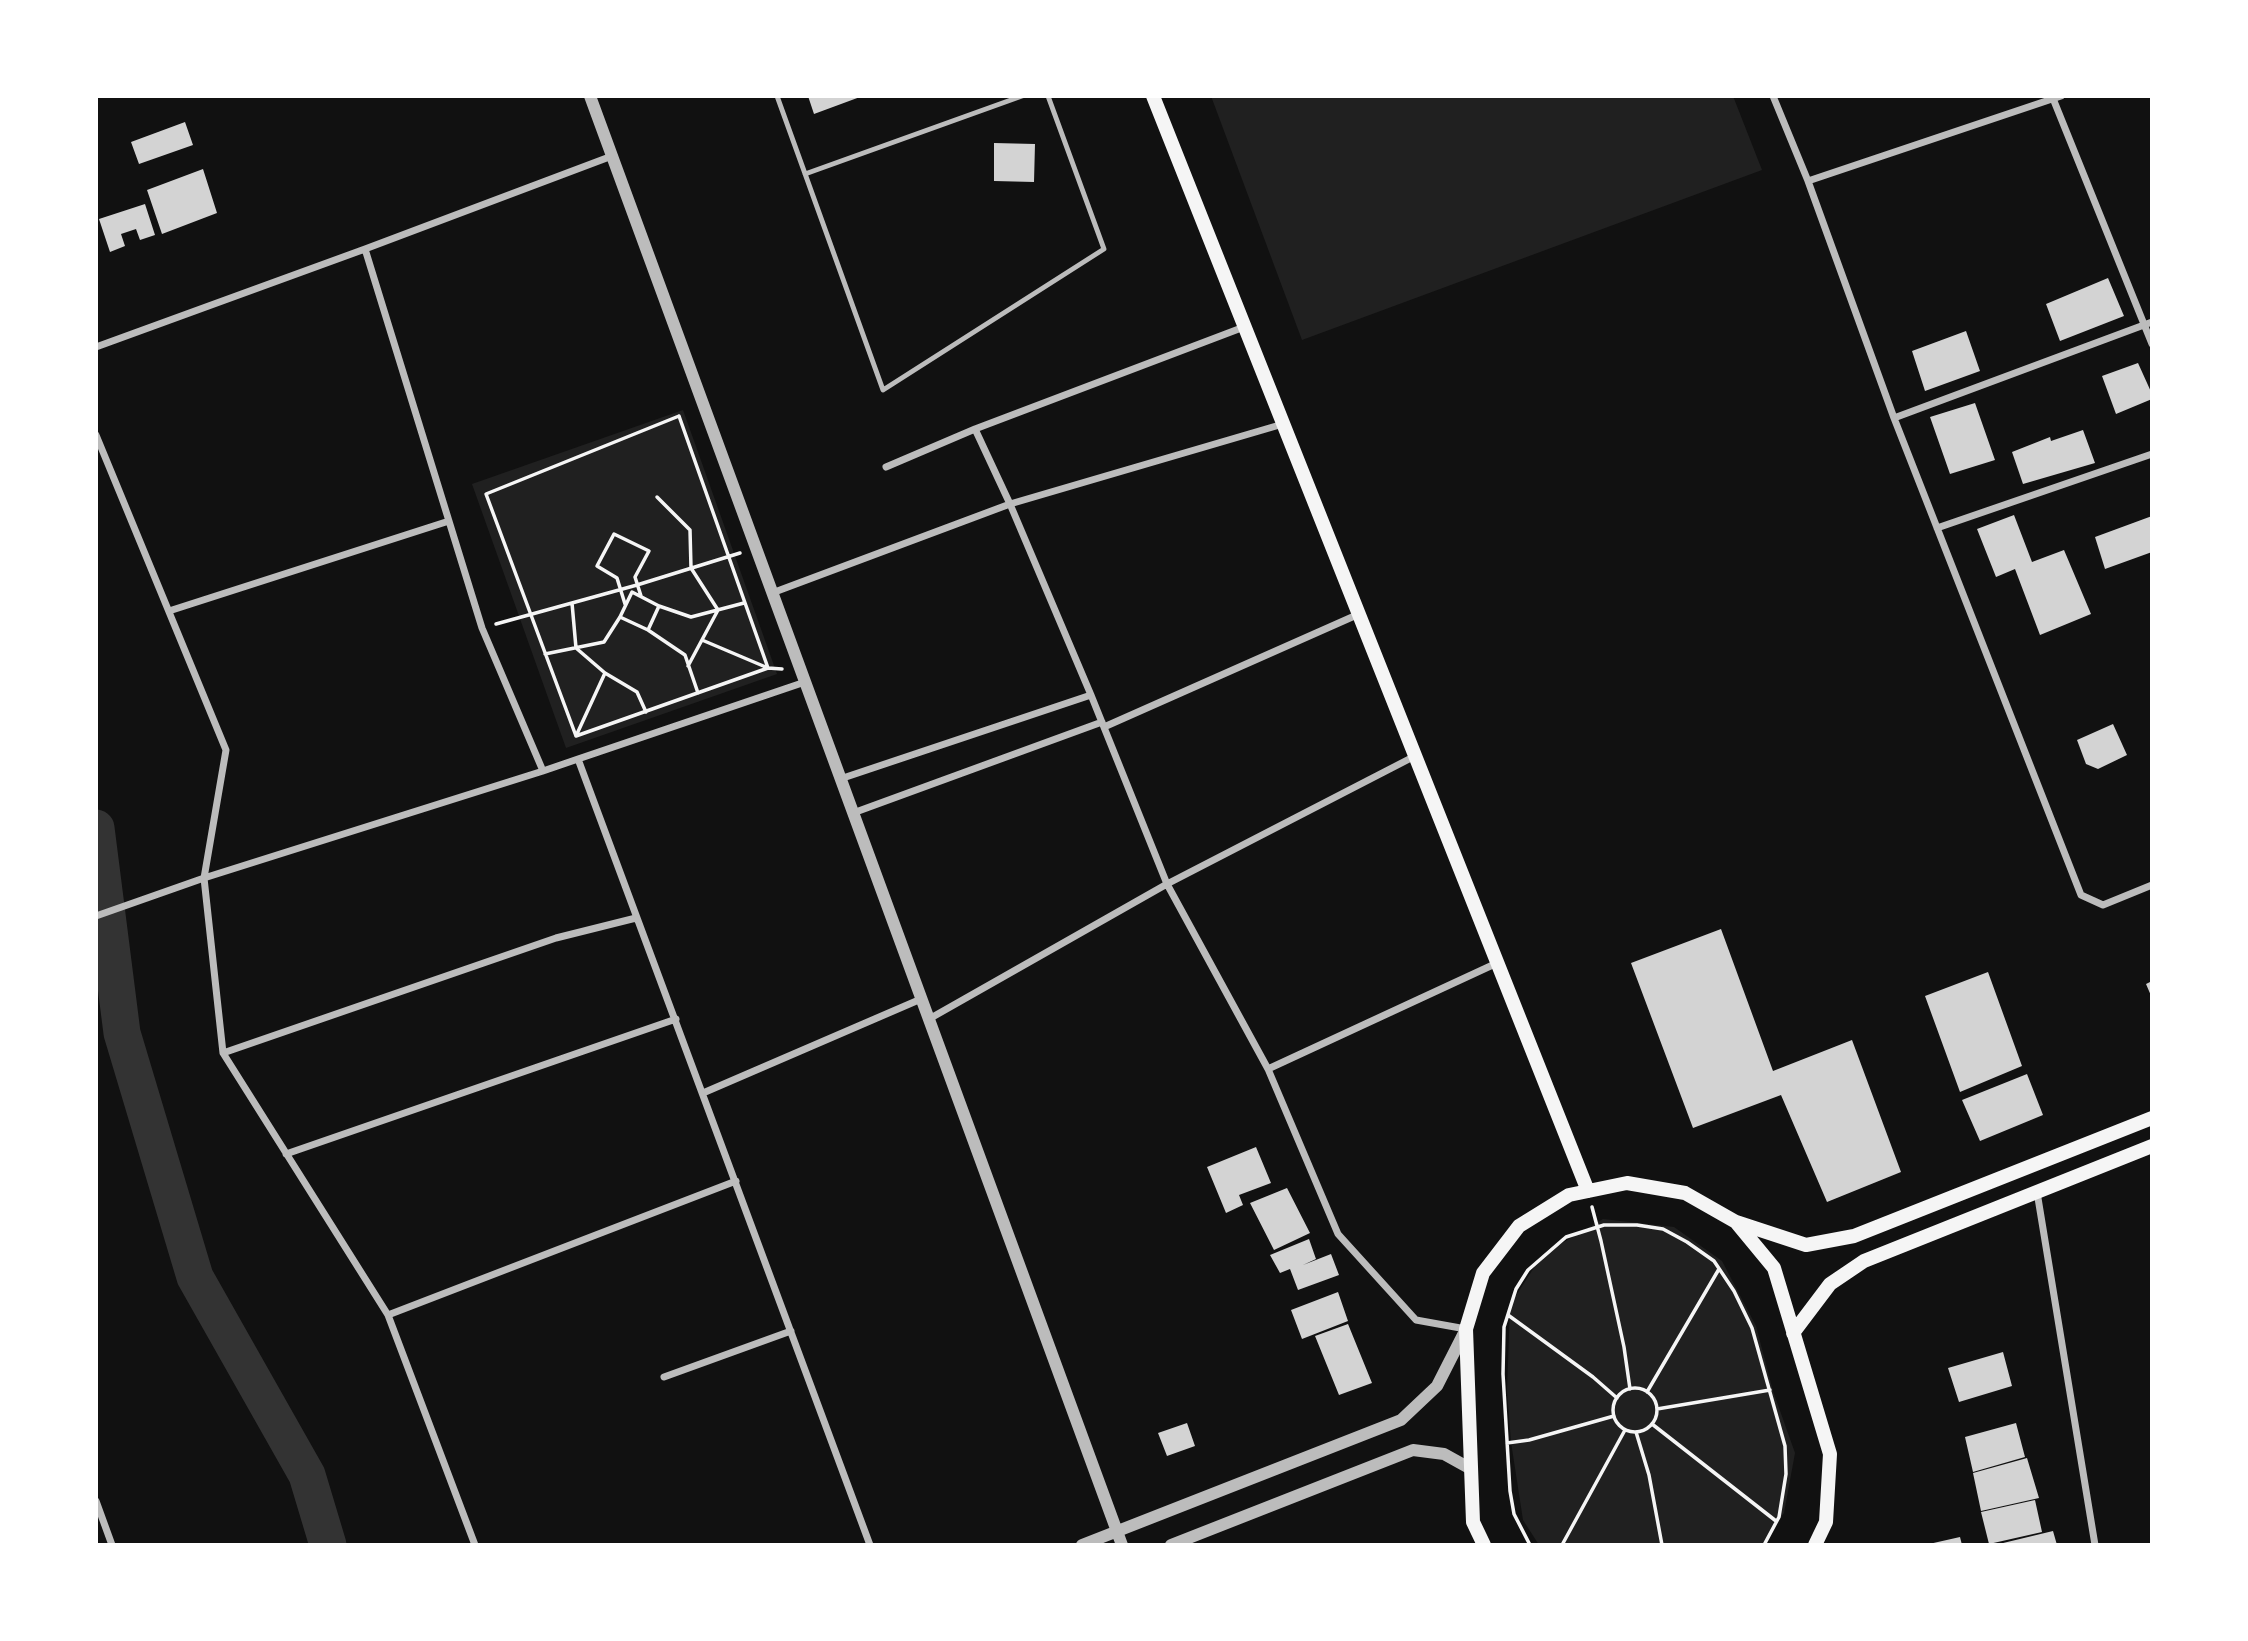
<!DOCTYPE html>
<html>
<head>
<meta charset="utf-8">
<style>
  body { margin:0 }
  #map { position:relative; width:2248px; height:1641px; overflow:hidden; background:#111; font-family:Karla,sans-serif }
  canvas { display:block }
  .frame { position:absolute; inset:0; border:98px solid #fff; pointer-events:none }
</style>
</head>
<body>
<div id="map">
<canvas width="2248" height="1641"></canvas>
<div class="frame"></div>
</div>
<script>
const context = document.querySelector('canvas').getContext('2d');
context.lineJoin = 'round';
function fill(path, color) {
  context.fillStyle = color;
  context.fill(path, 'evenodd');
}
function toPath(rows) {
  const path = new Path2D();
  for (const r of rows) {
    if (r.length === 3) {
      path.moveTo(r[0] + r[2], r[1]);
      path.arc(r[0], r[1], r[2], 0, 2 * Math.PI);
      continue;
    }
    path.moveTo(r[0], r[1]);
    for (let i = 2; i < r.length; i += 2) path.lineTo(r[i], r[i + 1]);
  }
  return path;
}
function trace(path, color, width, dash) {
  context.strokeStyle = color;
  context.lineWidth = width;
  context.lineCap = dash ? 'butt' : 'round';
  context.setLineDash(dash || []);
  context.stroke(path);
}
fill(toPath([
  [1211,96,1733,96,1762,170,1302,340],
  [683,410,777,674,566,748,472,484],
  [1603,1219,1674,1227,1722,1261,1756,1326,1773,1391,1795,1453,1784,1513,1762,1545,1539,1545,1523,1520,1511,1442,1507,1391,1510,1305,1542,1255]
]), '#202020');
trace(toPath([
  [96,828,122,1033,195,1277,307,1475,328,1545]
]), '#333', 37);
fill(toPath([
  [808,96,860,96,860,97,814,114],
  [185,122,193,145,139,164,131,142],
  [994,143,1035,144,1034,182,994,181],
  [203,169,217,213,162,234,147,190],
  [145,204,155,235,140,240,136,229,121,234,125,246,110,252,99,219],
  [2108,278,2124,316,2060,341,2046,304],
  [1966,331,1980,371,1925,391,1912,351],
  [2138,363,2152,394,2152,399,2116,414,2102,376],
  [1975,403,1995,460,1950,474,1930,417],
  [2083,430,2095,463,2023,484,2012,452,2050,437,2051,441],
  [2014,515,2032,562,2064,550,2091,614,2040,635,2015,569,1996,577,1977,529],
  [2152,516,2152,552,2105,569,2095,537],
  [2113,724,2127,755,2098,769,2086,764,2077,740],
  [1721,929,1773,1071,1852,1040,1901,1172,1827,1202,1781,1095,1693,1128,1631,963],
  [1988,972,2022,1066,1960,1092,1925,996],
  [2152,981,2152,998,2146,984],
  [2027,1074,2043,1115,1980,1141,1962,1100],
  [1256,1147,1271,1183,1239,1195,1243,1205,1226,1213,1207,1167],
  [1287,1188,1310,1233,1274,1250,1250,1203],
  [1309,1239,1316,1259,1303,1265,1331,1254,1339,1275,1298,1290,1290,1269,1280,1273,1270,1255],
  [1338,1292,1348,1321,1302,1339,1291,1310],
  [1348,1324,1372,1383,1339,1395,1315,1336],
  [2003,1352,2012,1386,1959,1402,1948,1368],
  [1187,1423,1195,1446,1167,1456,1158,1433],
  [2016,1423,2025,1457,1973,1472,1965,1437],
  [2027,1458,2039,1498,1981,1511,1973,1473],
  [2035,1500,2042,1532,1989,1544,1981,1512],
  [2053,1531,2057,1545,1999,1545,1999,1544],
  [1960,1537,1962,1545,1929,1545,1929,1544]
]), '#d3d3d3');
trace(toPath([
  [679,416,768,668,576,736,486,494,679,416],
  [657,497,690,530,691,568,718,610,688,666],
  [572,603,576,648,605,673,637,692,646,712],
  [625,604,617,578,597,566,614,534,649,551,635,577,641,596],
  [659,606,691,617,744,603],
  [496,624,637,585,740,553],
  [648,630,685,655,698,693],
  [702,640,768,668,782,669],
  [545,654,604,642,620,617,632,592,659,606,648,630,620,617],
  [576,736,605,673],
  [1592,1207,1601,1241,1624,1347,1630,1389],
  [1508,1315,1593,1377,1617,1398],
  [1635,1410,22],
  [1647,1392,1719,1269],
  [1657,1409,1770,1390],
  [1652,1424,1776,1521],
  [1636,1432,1649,1475,1662,1545],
  [1507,1443,1529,1440,1614,1416],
  [1530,1545,1514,1514,1510,1491,1503,1374,1504,1327,1516,1289,1528,1270,1566,1237,1604,1225,1637,1225,1663,1229,1687,1242,1714,1261,1734,1291,1752,1328,1785,1446,1786,1474,1779,1517,1764,1545],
  [1562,1545,1625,1430]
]), '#f5f5f5', 3.5);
trace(toPath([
  [777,96,883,390,1104,249,1048,96],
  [805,174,1022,96]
]), '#bcbcbc', 5);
trace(toPath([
  [1773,96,1808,181,1894,418,2081,895,2103,905,2152,885],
  [2052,96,2152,344],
  [1808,181,2061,96],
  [365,249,482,628,543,771,578,759,870,1545],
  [96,347,365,249,612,156],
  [1894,418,2152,322],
  [975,429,1010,504,1091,695,1167,884,1268,1069,1338,1234,1416,1320,1466,1329],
  [96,435,226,750,204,878,223,1053,388,1315,475,1545],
  [886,467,975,429,1244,327],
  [1937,528,2152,454],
  [772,593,1010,504,1283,424],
  [169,611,449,521],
  [1104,727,1359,614],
  [578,759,805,682],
  [840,779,1091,695],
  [853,813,1102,722],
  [96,916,204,878,543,771],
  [929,1019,1167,884,1415,756],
  [223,1053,556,938,636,918],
  [1268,1069,1497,963],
  [703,1093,921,999],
  [286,1154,676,1019],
  [2037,1192,2095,1545],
  [388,1315,736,1181],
  [664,1377,791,1331],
  [96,1501,112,1545]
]), '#bcbcbc', 7);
trace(toPath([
  [590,96,1122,1545],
  [1082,1545,1401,1420,1437,1386,1466,1329],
  [1171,1545,1413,1450,1444,1454,1471,1469]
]), '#bcbcbc', 12);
trace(toPath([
  [1153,96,1588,1191],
  [1736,1222,1806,1245,1854,1236,2152,1118],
  [1793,1333,1830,1284,1864,1261,2152,1146],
  [1484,1545,1473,1522,1466,1329,1483,1273,1519,1226,1569,1195,1627,1183,1685,1193,1736,1222,1774,1268,1830,1454,1826,1522,1815,1545]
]), '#f5f5f5', 14);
</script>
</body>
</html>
